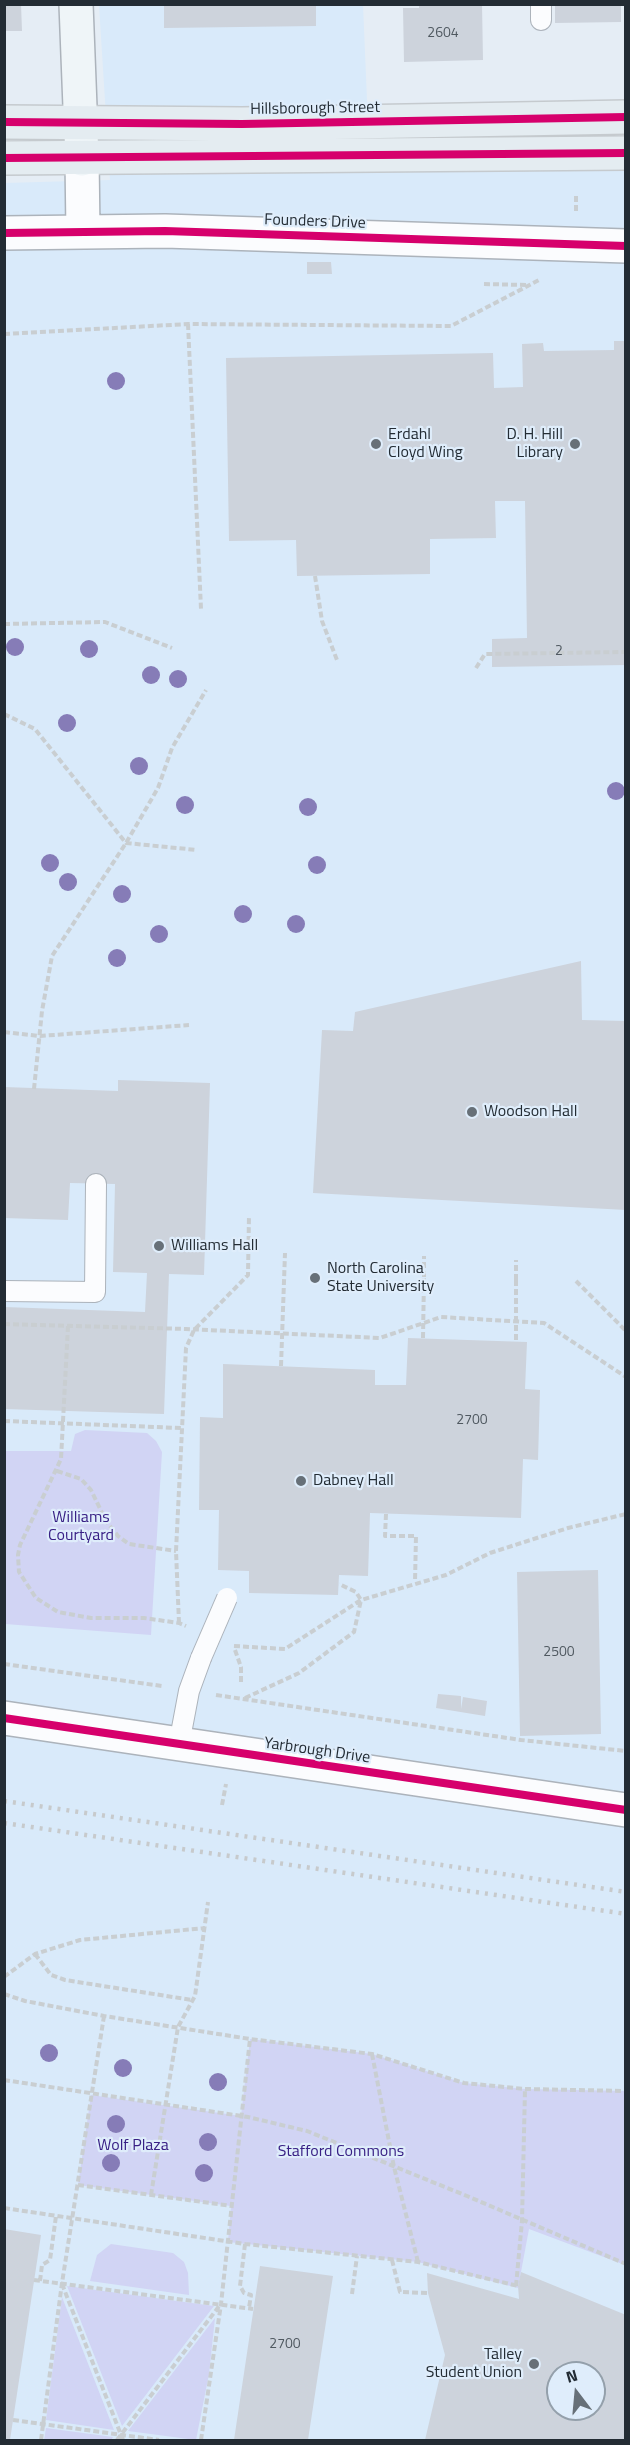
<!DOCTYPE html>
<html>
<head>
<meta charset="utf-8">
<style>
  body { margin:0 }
  #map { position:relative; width:630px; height:2445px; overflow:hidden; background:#e5edf5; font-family:"Titillium Web",sans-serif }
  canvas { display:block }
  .frame { position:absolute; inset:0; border:6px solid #232c34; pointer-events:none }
  .north { position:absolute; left:546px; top:2361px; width:60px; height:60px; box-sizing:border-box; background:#dfedfb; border:2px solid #94a0ab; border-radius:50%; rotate:344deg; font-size:16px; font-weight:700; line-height:24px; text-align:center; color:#232c34 }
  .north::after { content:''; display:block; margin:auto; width:21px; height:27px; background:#677078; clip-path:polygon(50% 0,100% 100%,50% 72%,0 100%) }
</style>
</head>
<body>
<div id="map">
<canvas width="630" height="2445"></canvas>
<div class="frame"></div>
<div class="north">N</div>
</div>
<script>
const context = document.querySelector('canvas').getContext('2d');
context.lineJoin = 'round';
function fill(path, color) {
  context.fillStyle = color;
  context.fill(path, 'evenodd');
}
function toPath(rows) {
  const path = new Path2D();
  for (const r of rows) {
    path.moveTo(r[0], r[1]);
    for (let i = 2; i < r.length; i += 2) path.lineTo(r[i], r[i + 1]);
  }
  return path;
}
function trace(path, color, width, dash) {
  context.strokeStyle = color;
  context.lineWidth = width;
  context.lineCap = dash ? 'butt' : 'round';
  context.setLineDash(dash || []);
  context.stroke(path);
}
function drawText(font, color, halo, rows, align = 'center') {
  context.font = font + ' "Titillium Web",sans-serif';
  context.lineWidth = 4.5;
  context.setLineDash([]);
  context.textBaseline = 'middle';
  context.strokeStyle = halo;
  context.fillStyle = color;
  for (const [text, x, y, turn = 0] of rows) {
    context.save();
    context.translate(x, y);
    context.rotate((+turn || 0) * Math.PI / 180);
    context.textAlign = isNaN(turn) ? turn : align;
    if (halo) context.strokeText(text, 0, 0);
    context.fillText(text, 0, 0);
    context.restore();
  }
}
fill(toPath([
  [99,5,363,5,370,171,625,163,625,2440,5,2440,5,183,110,180],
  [558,2373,594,2373,594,2409,558,2409]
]), '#d9eafa');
fill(toPath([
  [85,1430,147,1433,156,1441,162,1452,151,1635,5,1624,5,1451,71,1451,75,1434],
  [250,2039,372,2054,464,2083,525,2089,625,2091,625,2265,529,2229,518,2288,418,2262,228,2242,231,2206,78,2185,91,2095,241,2116],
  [111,2244,173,2253,184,2262,188,2273,189,2295,90,2281,97,2255],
  [67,2286,214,2306,122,2426],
  [62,2297,114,2430,46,2420],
  [215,2318,209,2374,196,2440,128,2431],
  [46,2428,113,2437,111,2440,44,2440]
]), '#d1d4f4');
fill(toPath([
  [4,4,21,4,22,31,4,31],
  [164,4,316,4,316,26,164,28],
  [419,4,482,4,483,60,404,62,403,8,419,8],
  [555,4,621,4,621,22,555,23],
  [307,262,331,262,332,274,307,274],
  [614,341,626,341,626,665,492,667,492,639,527,638,525,501,495,501,496,538,430,539,430,574,297,576,296,540,229,541,226,358,493,353,494,388,523,387,522,344,543,343,544,351,614,350],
  [581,961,582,1020,626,1021,626,1210,313,1193,322,1030,353,1031,355,1012],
  [118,1080,210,1083,204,1275,169,1274,164,1414,4,1409,4,1307,145,1312,147,1273,113,1272,115,1184,70,1183,68,1220,4,1218,4,1087,118,1091],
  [408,1338,527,1342,525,1389,540,1390,538,1460,523,1459,521,1518,370,1513,368,1576,339,1575,338,1595,249,1593,249,1571,218,1570,219,1510,199,1510,200,1417,223,1418,223,1364,375,1370,375,1385,406,1385],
  [598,1570,601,1734,520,1736,517,1572],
  [438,1694,461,1696,461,1709,463,1697,487,1701,485,1716,436,1708],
  [4,2229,41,2235,10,2440,4,2440],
  [260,2266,333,2276,308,2440,234,2440],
  [521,2272,626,2315,626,2440,425,2440,445,2355,428,2293,427,2273,519,2299,518,2286],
  [558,2373,594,2373,594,2409,558,2409]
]), '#cdd3dc');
const lane = toPath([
  [541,4,541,20],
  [4,1291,95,1292,96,1184],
  [179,1744,189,1691,201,1658]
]);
const street = toPath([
  [82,159,83,232],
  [4,233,165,231,626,246],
  [4,1718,626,1810]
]);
const secondary = toPath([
  [76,4,82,159]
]);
const primary = toPath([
  [4,122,242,124,626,117],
  [4,158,626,153]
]);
trace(lane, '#acb3bb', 22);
trace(street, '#acb3bb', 36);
trace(secondary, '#acb3bb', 36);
trace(primary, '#c5cace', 36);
trace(toPath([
  [576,211,576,193],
  [484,284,526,285],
  [188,324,201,609],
  [4,334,188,324,451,326,541,279],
  [315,576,322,621,337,660],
  [4,624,105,622,172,648],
  [476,668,485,654,626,652],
  [4,714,35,729,126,843,197,850],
  [4,1032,40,1036,189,1025],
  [34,1089,42,1011,52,956,126,843,158,788,172,748,206,690],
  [424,1277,424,1256],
  [516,1280,516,1260],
  [576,1281,626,1331],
  [4,1324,186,1329,380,1338,441,1317,544,1323,626,1377],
  [68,1326,61,1459,20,1545,18,1555,19,1572,36,1598,58,1612,91,1618,144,1618,179,1623,186,1626],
  [4,1421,181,1428],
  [57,1471,81,1479,91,1490,106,1521,118,1536,129,1544,176,1551],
  [386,1514,385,1536,416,1536,415,1582],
  [179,1623,176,1551,186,1348,194,1330,248,1275,249,1216],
  [234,1646,285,1649,361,1600,446,1575,490,1553,568,1528,626,1514],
  [235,1650,241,1667,241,1683],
  [4,1664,162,1686],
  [216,1695,521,1740,626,1751],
  [245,1698,299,1673,354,1632,361,1600,356,1592,339,1584],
  [222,1805,226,1784],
  [35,1954,51,1975,65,1980,192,2000],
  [4,1977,35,1954,80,1940,205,1928],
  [4,1994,25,2001,104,2016,250,2039,372,2054,464,2083,525,2089,626,2091],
  [372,2054,394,2167,418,2262],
  [4,2080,248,2117,307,2131,467,2196,626,2264],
  [78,2185,232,2206],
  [151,2195,178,2027,195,1996,208,1902],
  [4,2208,245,2244,418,2262,518,2286],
  [245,2244,240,2286,244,2293,251,2295,249,2308],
  [392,2260,400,2292,428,2293],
  [34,2280,253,2309],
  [40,2281,42,2265,50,2260,56,2216],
  [62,2284,123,2440],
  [516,2286,522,2221,525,2089],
  [352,2294,357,2256],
  [13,2420,159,2440],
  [41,2440,62,2283,104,2016],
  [117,2440,220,2305],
  [201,2440,221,2304,250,2039]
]), '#c9ced1', 4, [6, 3]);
trace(lane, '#fbfcfe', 20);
trace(street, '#fbfcfe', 33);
trace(secondary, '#eff5f8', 33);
trace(primary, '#e4ecf1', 33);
trace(toPath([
  [4,1801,626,1892],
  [4,1823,626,1914]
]), '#c7cacc', 4.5, [3, 6]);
const laneBridge = toPath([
  [201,1658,227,1598]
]);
trace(laneBridge, '#acb3bb', 22, []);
trace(toPath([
  [516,1280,516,1341],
  [423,1338,424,1277],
  [281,1366,285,1253]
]), '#c9ced1', 4, [6, 3]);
trace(laneBridge, '#fbfcfe', 20);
trace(toPath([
  [4,122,242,124,626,117],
  [4,158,626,153],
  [4,233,165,231,626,246],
  [4,1718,626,1810]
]), '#d6006c', 8);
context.fillStyle = '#867cb7';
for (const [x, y] of [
  [116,381],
  [15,647],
  [89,649],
  [151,675],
  [178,679],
  [67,723],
  [139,766],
  [616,791],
  [185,805],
  [308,807],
  [50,863],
  [317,865],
  [68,882],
  [122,894],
  [243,914],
  [296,924],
  [159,934],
  [117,958],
  [49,2053],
  [123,2068],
  [218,2082],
  [116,2124],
  [208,2142],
  [111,2163],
  [204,2173]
]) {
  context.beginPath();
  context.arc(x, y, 9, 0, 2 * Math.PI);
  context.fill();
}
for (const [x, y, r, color] of [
  [376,444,6,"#677078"],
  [575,444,6,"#677078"],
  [472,1112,6,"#677078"],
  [159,1246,6,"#677078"],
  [315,1278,6,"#677078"],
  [301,1481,6,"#677078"],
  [534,2364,6,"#677078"]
]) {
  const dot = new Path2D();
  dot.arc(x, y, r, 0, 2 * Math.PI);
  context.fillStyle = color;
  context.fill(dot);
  trace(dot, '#dfedfb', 2);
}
drawText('14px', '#4f5860', null, [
  ["2604",443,34],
  ["2",559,652],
  ["2700",472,1421],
  ["2500",559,1653],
  ["2700",285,2345]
]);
drawText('16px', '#232c34', '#dfedfb', [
  ["Hillsborough Street",315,109,-1],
  ["Founders Drive",315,222,2],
  ["Yarbrough Drive",317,1751,8]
]);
drawText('16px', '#232c34', '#dfedfb', [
  ["Erdahl",388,435],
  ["Cloyd Wing",388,453],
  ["D. H. Hill",563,435,"right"],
  ["Library",563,453,"right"],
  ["Woodson Hall",484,1112],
  ["Williams Hall",171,1246],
  ["North Carolina",327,1269],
  ["State University",327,1287],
  ["Dabney Hall",313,1481],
  ["Talley",522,2355,"right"],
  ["Student Union",522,2373,"right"]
], 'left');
drawText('16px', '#382085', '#dfedfb', [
  ["Williams",81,1518],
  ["Courtyard",81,1536],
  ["Wolf Plaza",133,2146],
  ["Stafford Commons",341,2152]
]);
</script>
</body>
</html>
